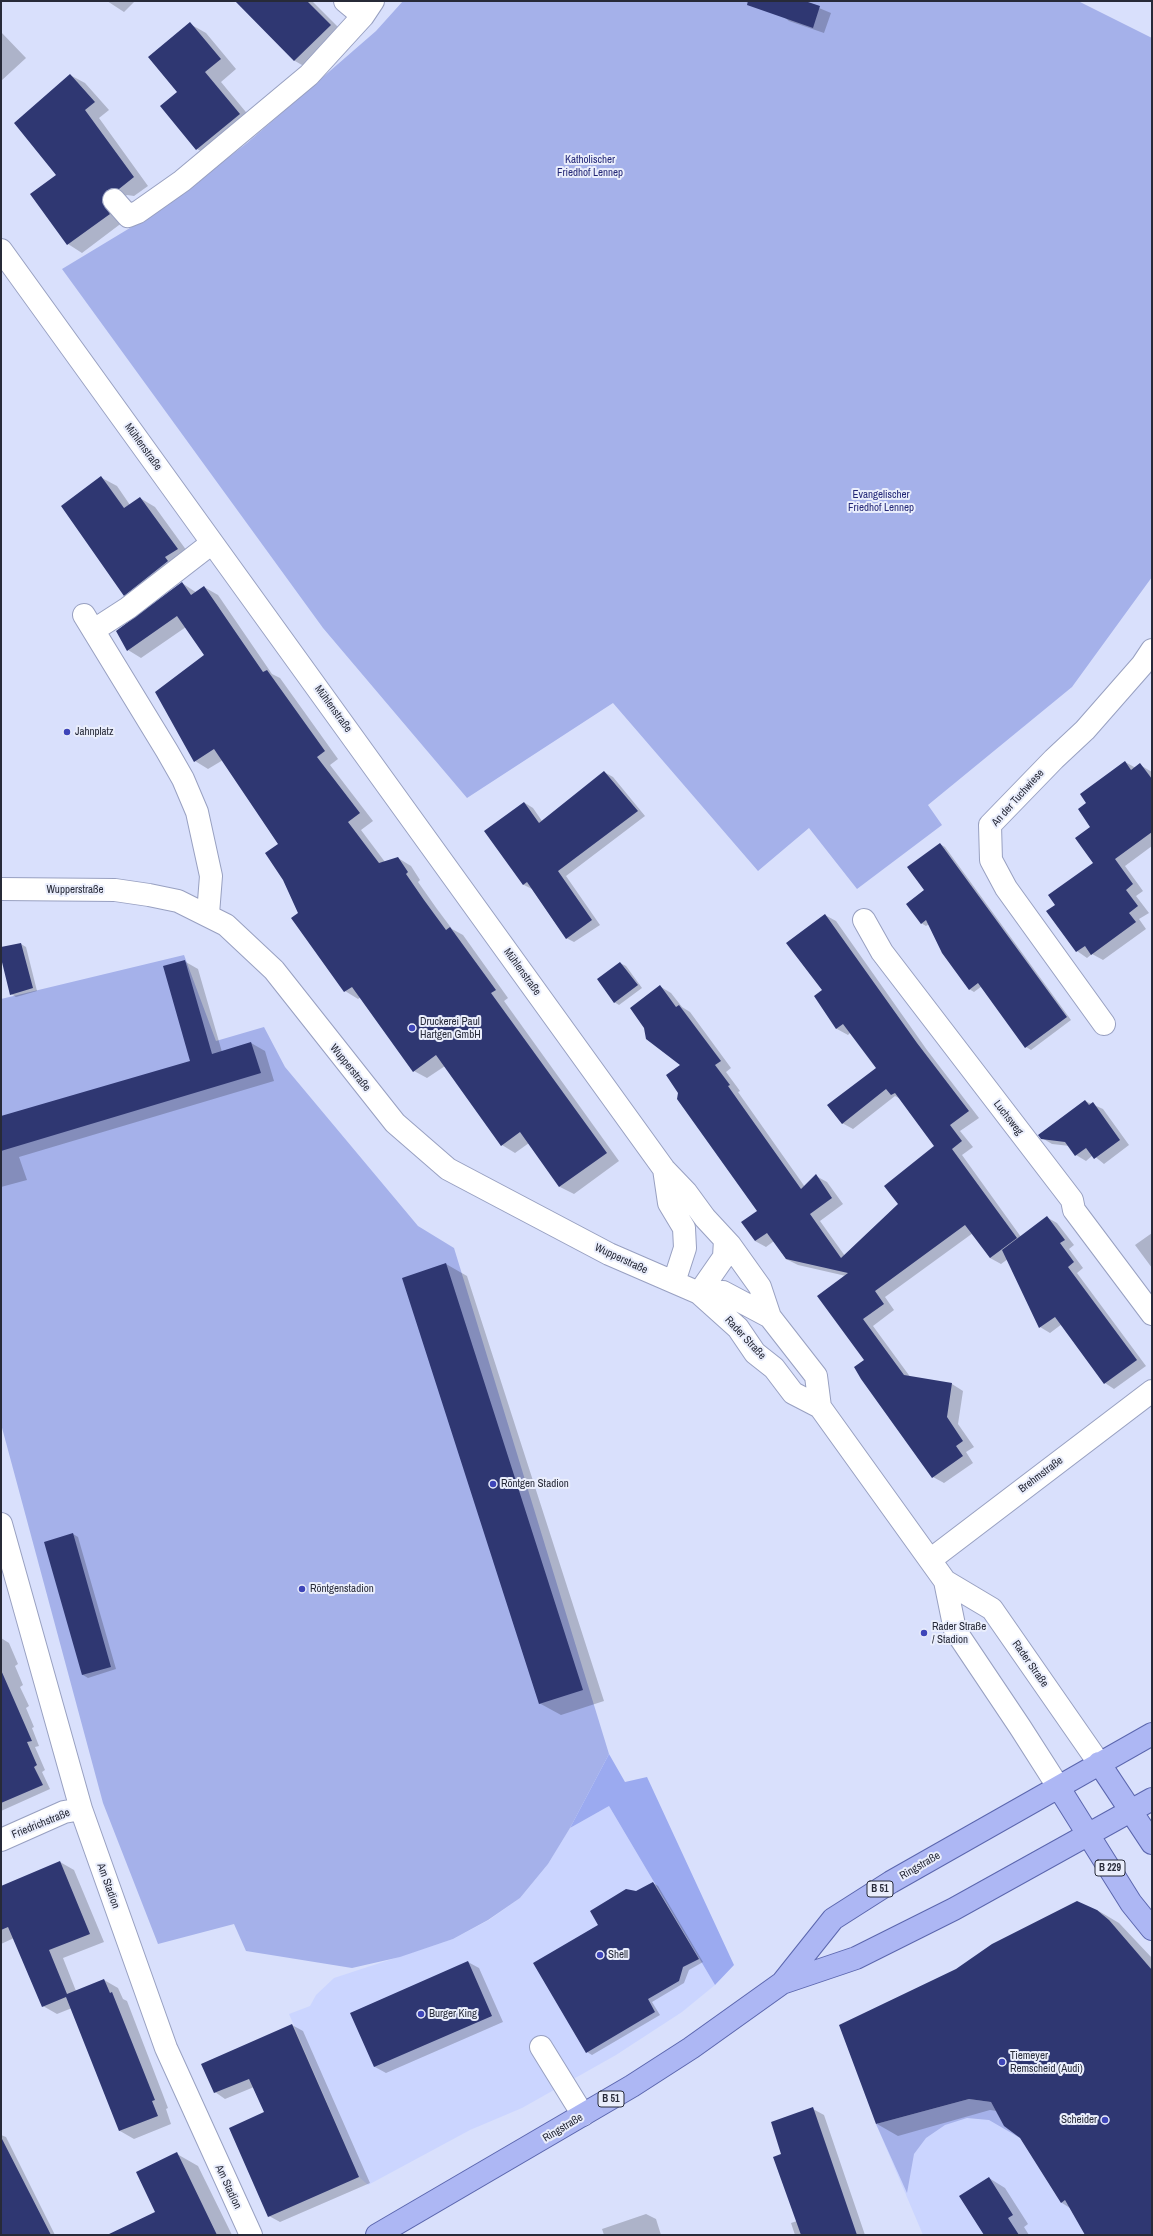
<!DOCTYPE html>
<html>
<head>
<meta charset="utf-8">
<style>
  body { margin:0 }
  #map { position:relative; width:1153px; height:2236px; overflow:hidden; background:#d9e0fc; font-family:"Archivo Narrow",sans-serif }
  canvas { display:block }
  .frame { position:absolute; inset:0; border:2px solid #272a38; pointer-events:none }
</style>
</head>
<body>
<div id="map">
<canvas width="1153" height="2236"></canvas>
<div class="frame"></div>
</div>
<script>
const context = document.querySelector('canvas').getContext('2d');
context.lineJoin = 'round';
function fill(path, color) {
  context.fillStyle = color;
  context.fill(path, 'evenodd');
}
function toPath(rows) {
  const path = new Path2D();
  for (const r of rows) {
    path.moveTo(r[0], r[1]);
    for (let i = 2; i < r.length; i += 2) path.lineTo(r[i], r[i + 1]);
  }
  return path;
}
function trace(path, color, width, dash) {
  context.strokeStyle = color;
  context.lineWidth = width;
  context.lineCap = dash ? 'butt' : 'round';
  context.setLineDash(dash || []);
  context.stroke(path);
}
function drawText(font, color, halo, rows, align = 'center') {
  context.font = font + ' "Archivo Narrow",sans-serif';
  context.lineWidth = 4;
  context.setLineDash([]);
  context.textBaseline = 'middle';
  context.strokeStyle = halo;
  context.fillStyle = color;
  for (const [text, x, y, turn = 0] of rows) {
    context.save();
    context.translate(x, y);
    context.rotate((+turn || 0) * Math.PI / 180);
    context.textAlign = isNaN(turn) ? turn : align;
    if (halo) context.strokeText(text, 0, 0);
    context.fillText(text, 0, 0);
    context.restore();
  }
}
fill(toPath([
  [609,1806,715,1985,682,2012,616,2055,522,2108,470,2130,368,2185,359,2177,289,2014,310,2006,316,1995,334,1978,453,1939,489,1920,520,1898,548,1864,570,1828],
  [991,2102,1004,2126,1020,2138,1061,2203,1065,2200,1085,2235,923,2235,876,2124,927,2111]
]), '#cbd5ff');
fill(toPath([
  [403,1,1078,1,1152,38,1152,577,1072,687,928,805,942,825,857,889,809,828,758,871,613,703,467,798,323,628,62,269,163,208,247,143,376,31],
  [184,955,216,1041,264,1027,285,1067,418,1226,454,1248,609,1754,570,1828,548,1864,520,1898,488,1920,453,1939,400,1957,352,1968,246,1951,234,1924,158,1944,103,1803,1,1424,1,999],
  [969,2099,991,2102,1004,2125,1020,2138,989,2120,967,2118,945,2125,926,2138,914,2154,907,2193,876,2124]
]), '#a5b1ea');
fill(toPath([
  [609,1754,625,1782,647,1777,734,1965,715,1985,609,1806,570,1828]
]), '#9baaf0');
fill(toPath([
  [107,1,135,1,124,12],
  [236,1,312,1,345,34,309,69,295,61],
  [743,1,802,1,831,13,824,33,789,21,779,13],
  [190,24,206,33,236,69,221,82,255,123,213,158,197,149,178,92],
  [1,32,26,58,1,81],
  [70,75,85,83,109,110,99,118,148,186,134,196,127,195,120,199,123,222,82,253,68,244,57,175],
  [102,478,117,486,130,505,140,498,155,507,192,558,140,604,124,595],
  [182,583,197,593,204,587,218,595,272,674,280,678,338,759,330,765,373,821,361,830,385,862,398,858,411,866,420,880,418,882,437,909,452,929,463,935,508,998,504,1001,619,1161,574,1194,560,1187,529,1143,515,1153,502,1145,445,1066,427,1078,414,1071,361,997,358,999,345,991,293,918,300,913,279,845,223,760,208,769,195,761,205,655,186,627,141,658,128,650],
  [1125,762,1136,768,1140,765,1152,772,1152,846,1125,866,1143,891,1136,896,1149,913,1139,919,1146,929,1103,960,1092,954,1087,958,1077,951,1056,905,1094,863,1088,803],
  [604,772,613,777,645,816,566,876,600,925,574,942,566,938,532,889,524,885,485,831,525,803,533,808,542,821],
  [940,844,945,847,1071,1020,1031,1050,1026,1047,982,986,974,992,969,989,929,924,926,926,921,923,926,890],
  [825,915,836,921,927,1050,979,1118,960,1131,973,1147,962,1155,1021,1237,1048,1218,1057,1223,1074,1245,1069,1249,1083,1268,1077,1273,1146,1366,1114,1389,1105,1383,1062,1324,1050,1333,1040,1327,1008,1259,1001,1264,990,1258,973,1233,885,1297,894,1310,873,1326,911,1378,952,1384,963,1391,958,1424,974,1447,966,1452,973,1463,944,1483,933,1477,865,1361,846,1276,798,1265,786,1259,774,1241,766,1247,755,1241,758,1211,682,1065,661,987,671,993,682,1007,690,1012,731,1068,726,1072,740,1091,738,1092,805,1187,816,1176,827,1182,843,1204,820,1221,845,1256,900,1204,935,1146,901,1099,895,1096,853,1129,842,1123,877,1068,851,1032,848,1035,837,1029,815,996,824,990],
  [21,944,26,947,37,991,16,997,11,994,1,948],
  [184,961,198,969,222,1052,251,1043,265,1051,274,1081,19,1157,27,1180,1,1187,1,1117,191,1062],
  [620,963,626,966,642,988,619,1005,614,1002],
  [1085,1101,1103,1109,1129,1145,1104,1164,1093,1155,1086,1161,1076,1155,1070,1146,1052,1144,1042,1138],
  [1152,1233,1152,1268,1135,1245],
  [446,1264,467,1276,604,1701,561,1715,539,1703],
  [73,1534,78,1537,116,1669,88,1678,83,1675],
  [1,1638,9,1643,18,1664,15,1666,23,1685,20,1687,29,1706,26,1708,34,1727,32,1728,39,1746,35,1747,45,1770,42,1772,50,1789,1,1811],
  [60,1862,74,1870,104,1942,63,1958,76,1991,104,1980,118,1988,123,1999,127,2001,168,2108,166,2109,171,2124,134,2139,120,2131,72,2008,57,2014,43,2006,14,1938,1,1944,1,1888],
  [653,1883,658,1886,703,1962,689,1970,684,1983,652,2002,660,2015,592,2055,587,2052,600,1925,636,1892],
  [1097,1910,1119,1923,1152,1958,1152,2235,1086,2235,1070,2208,1062,2203,1021,2137,997,2111,990,2110,898,2136,877,2124],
  [468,1962,479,1968,503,2022,386,2073,375,2067,351,2013],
  [292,2025,303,2031,370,2183,280,2222,269,2216,265,2112,254,2087,225,2099,215,2092,202,2064],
  [813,2109,824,2115,865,2235,795,2235,791,2223,797,2221,783,2155],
  [1,2135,6,2137,55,2235,1,2235],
  [177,2154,198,2166,232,2235,126,2235,156,2213],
  [989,2178,1005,2188,1028,2224,1024,2227,1029,2235,985,2235],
  [646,2214,656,2219,661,2235,604,2235,602,2229]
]), '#0003');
fill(toPath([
  [235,1,307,1,331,25,294,61],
  [748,1,805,1,820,6,813,28,747,5],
  [190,22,221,59,205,72,240,114,196,150,160,106,177,92,148,57],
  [70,74,95,102,85,110,134,177,119,189,112,188,106,191,102,202,110,214,67,245,30,194,56,175,14,123],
  [101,476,124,508,140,497,178,549,165,557,168,561,124,596,61,506],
  [182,582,191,595,204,586,263,672,267,670,325,751,317,757,360,813,348,822,379,863,398,857,408,872,406,874,424,900,446,930,450,927,496,990,491,993,607,1153,559,1187,520,1132,501,1146,436,1055,413,1072,352,987,344,992,291,918,298,913,283,880,265,853,278,844,214,749,194,762,155,692,204,655,177,616,127,651,116,631],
  [1125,761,1131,770,1140,763,1152,779,1152,832,1115,859,1133,884,1126,890,1138,906,1129,913,1136,922,1091,955,1085,946,1076,952,1046,911,1055,905,1048,895,1093,863,1075,838,1090,827,1078,809,1086,803,1080,794],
  [604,771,638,811,558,871,592,920,566,939,527,882,523,885,484,831,524,802,539,823],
  [940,843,1067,1017,1025,1048,978,983,969,990,942,953,926,920,921,924,906,904,924,890,907,867],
  [825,914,917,1043,969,1111,950,1125,962,1141,952,1149,1017,1238,990,1258,965,1225,875,1291,884,1304,863,1319,904,1375,952,1383,947,1417,963,1441,956,1446,963,1456,932,1478,861,1379,854,1367,864,1360,817,1296,848,1273,786,1259,767,1233,755,1241,741,1222,757,1211,677,1099,678,1093,666,1075,680,1065,646,1039,644,1028,630,1008,660,985,676,1007,679,1005,721,1061,715,1065,730,1085,728,1086,801,1189,816,1174,832,1198,810,1214,841,1258,898,1204,884,1186,934,1146,895,1093,891,1095,886,1089,842,1124,827,1105,876,1068,843,1024,836,1029,814,996,822,990,786,943],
  [21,943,33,988,10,995,1,958,1,947],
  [185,960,212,1054,251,1042,261,1073,1,1151,1,1116,190,1061,163,966],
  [620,962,638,985,614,1003,597,979],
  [1085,1100,1089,1105,1093,1102,1120,1140,1094,1159,1086,1148,1075,1156,1065,1142,1041,1139,1038,1135],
  [1047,1216,1065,1240,1060,1243,1074,1262,1068,1267,1137,1360,1104,1384,1055,1317,1039,1328,1002,1250],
  [446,1263,583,1690,539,1704,402,1278],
  [73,1533,111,1667,82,1675,44,1542],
  [1,1670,32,1741,27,1742,37,1765,34,1767,43,1785,1,1803],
  [60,1861,90,1934,49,1950,67,1994,104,1979,110,1993,112,1992,155,2100,152,2101,158,2116,119,2131,66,1997,42,2007,8,1927,1,1930,1,1886],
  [653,1882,699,1959,683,1967,679,1981,648,1999,655,2012,586,2053,533,1963,598,1925,590,1911,626,1889,636,1891],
  [1077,1901,1097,1910,1109,1920,1152,1970,1152,2235,1085,2235,1065,2200,1061,2203,1020,2138,1004,2126,991,2102,969,2099,876,2124,839,2025,956,1969,992,1944],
  [468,1961,492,2016,374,2067,350,2013],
  [292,2024,359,2177,268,2217,229,2128,264,2112,249,2079,214,2093,201,2064],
  [813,2107,857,2235,801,2235,773,2157,781,2154,771,2122],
  [1,2137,51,2235,1,2235],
  [177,2152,217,2235,107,2235,155,2212,136,2172],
  [989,2177,1013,2215,1008,2218,1019,2235,984,2235,959,2196]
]), '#2f3772');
const minor = toPath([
  [345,1,363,16],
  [114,200,128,216,138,212,182,181,309,75,363,16,373,1],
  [1,250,664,1169,686,1192,705,1218,730,1245,760,1287,770,1317],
  [84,615,167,751,183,779,197,812,211,876,208,914],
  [94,630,128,608,212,543],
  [1,889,115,890,149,895,178,901,226,925,274,970,395,1123,448,1169,609,1254,699,1293,738,1328,755,1353,774,1368,793,1393,820,1407],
  [864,920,882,952,1072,1200,1074,1210,1152,1314],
  [1104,1024,1006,888,991,860,990,825,1054,759,1085,730,1142,665,1152,650],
  [664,1169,669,1203,684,1228,685,1248,674,1282],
  [699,1293,723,1292,770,1317,816,1376,820,1407,945,1581,955,1630,1020,1727,1059,1788],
  [699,1293,724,1257,725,1240],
  [1,1524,81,1809,166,2048,251,2235],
  [930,1560,1152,1391],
  [945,1581,992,1609,1099,1763],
  [1,1840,64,1812,81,1809],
  [541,2047,583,2115]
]);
const major = toPath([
  [1099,1763,1152,1843],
  [1059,1788,1131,1903,1152,1929],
  [782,1983,833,1919,891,1882,1152,1734],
  [377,2235,632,2086,691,2048,782,1983,856,1958,954,1909,1152,1799]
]);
trace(minor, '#98a0c1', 24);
trace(major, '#5b66ae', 24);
trace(minor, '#fff', 22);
trace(major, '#adb7f4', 22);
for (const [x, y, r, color] of [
  [67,732,4,"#3e45b9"],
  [412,1028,4,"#3e45b9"],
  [493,1484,4,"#3e45b9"],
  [302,1589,4,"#3e45b9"],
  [924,1633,4,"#3e45b9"],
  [600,1955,4,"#3e45b9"],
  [421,2014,4,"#3e45b9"],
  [1002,2062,4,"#3e45b9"],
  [1105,2120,4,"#3e45b9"]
]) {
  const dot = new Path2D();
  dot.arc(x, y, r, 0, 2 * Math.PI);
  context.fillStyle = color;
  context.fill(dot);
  trace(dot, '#eaeefc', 1.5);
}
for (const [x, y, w] of [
  [1110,1868,30],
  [880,1889,26],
  [611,2099,26]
]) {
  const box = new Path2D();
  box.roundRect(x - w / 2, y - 8, w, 16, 3);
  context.fillStyle = '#eaeefc';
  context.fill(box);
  trace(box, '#272a38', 1);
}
drawText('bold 10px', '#272a38', null, [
  ["B 229",1110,1868],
  ["B 51",880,1889],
  ["B 51",611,2099]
]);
drawText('11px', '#242877', '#eaeefc', [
  ["Katholischer",590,160],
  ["Friedhof Lennep",590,173],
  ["Evangelischer",881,495],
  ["Friedhof Lennep",881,508]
]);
drawText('11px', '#272a38', '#eaeefc', [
  ["Mühlenstraße",143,447,54],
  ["Mühlenstraße",333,709,54],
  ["An der Tuchwiese",1018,798,-48],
  ["Wupperstraße",75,890],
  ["Mühlenstraße",522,972,54],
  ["Wupperstraße",350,1068,51],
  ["Luchsweg",1008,1118,52],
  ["Wupperstraße",621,1259,25],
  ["Rader Straße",745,1338,47],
  ["Brehmstraße",1041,1475,-37],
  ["Rader Straße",1030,1664,55],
  ["Friedrichstraße",41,1824,-22],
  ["Ringstraße",920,1866,-30],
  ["Am Stadion",108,1886,70],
  ["Ringstraße",563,2128,-31],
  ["Am Stadion",228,2187,65]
]);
drawText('11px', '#272a38', '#eaeefc', [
  ["Jahnplatz",75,732],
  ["Druckerei Paul",420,1022],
  ["Hartgen GmbH",420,1035],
  ["Röntgen Stadion",501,1484],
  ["Röntgenstadion",310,1589],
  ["Rader Straße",932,1627],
  ["/ Stadion",932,1640],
  ["Shell",608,1955],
  ["Burger King",429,2014],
  ["Tiemeyer",1010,2056],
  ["Remscheid (Audi)",1010,2069],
  ["Scheider",1097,2120,"right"]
], 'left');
</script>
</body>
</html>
